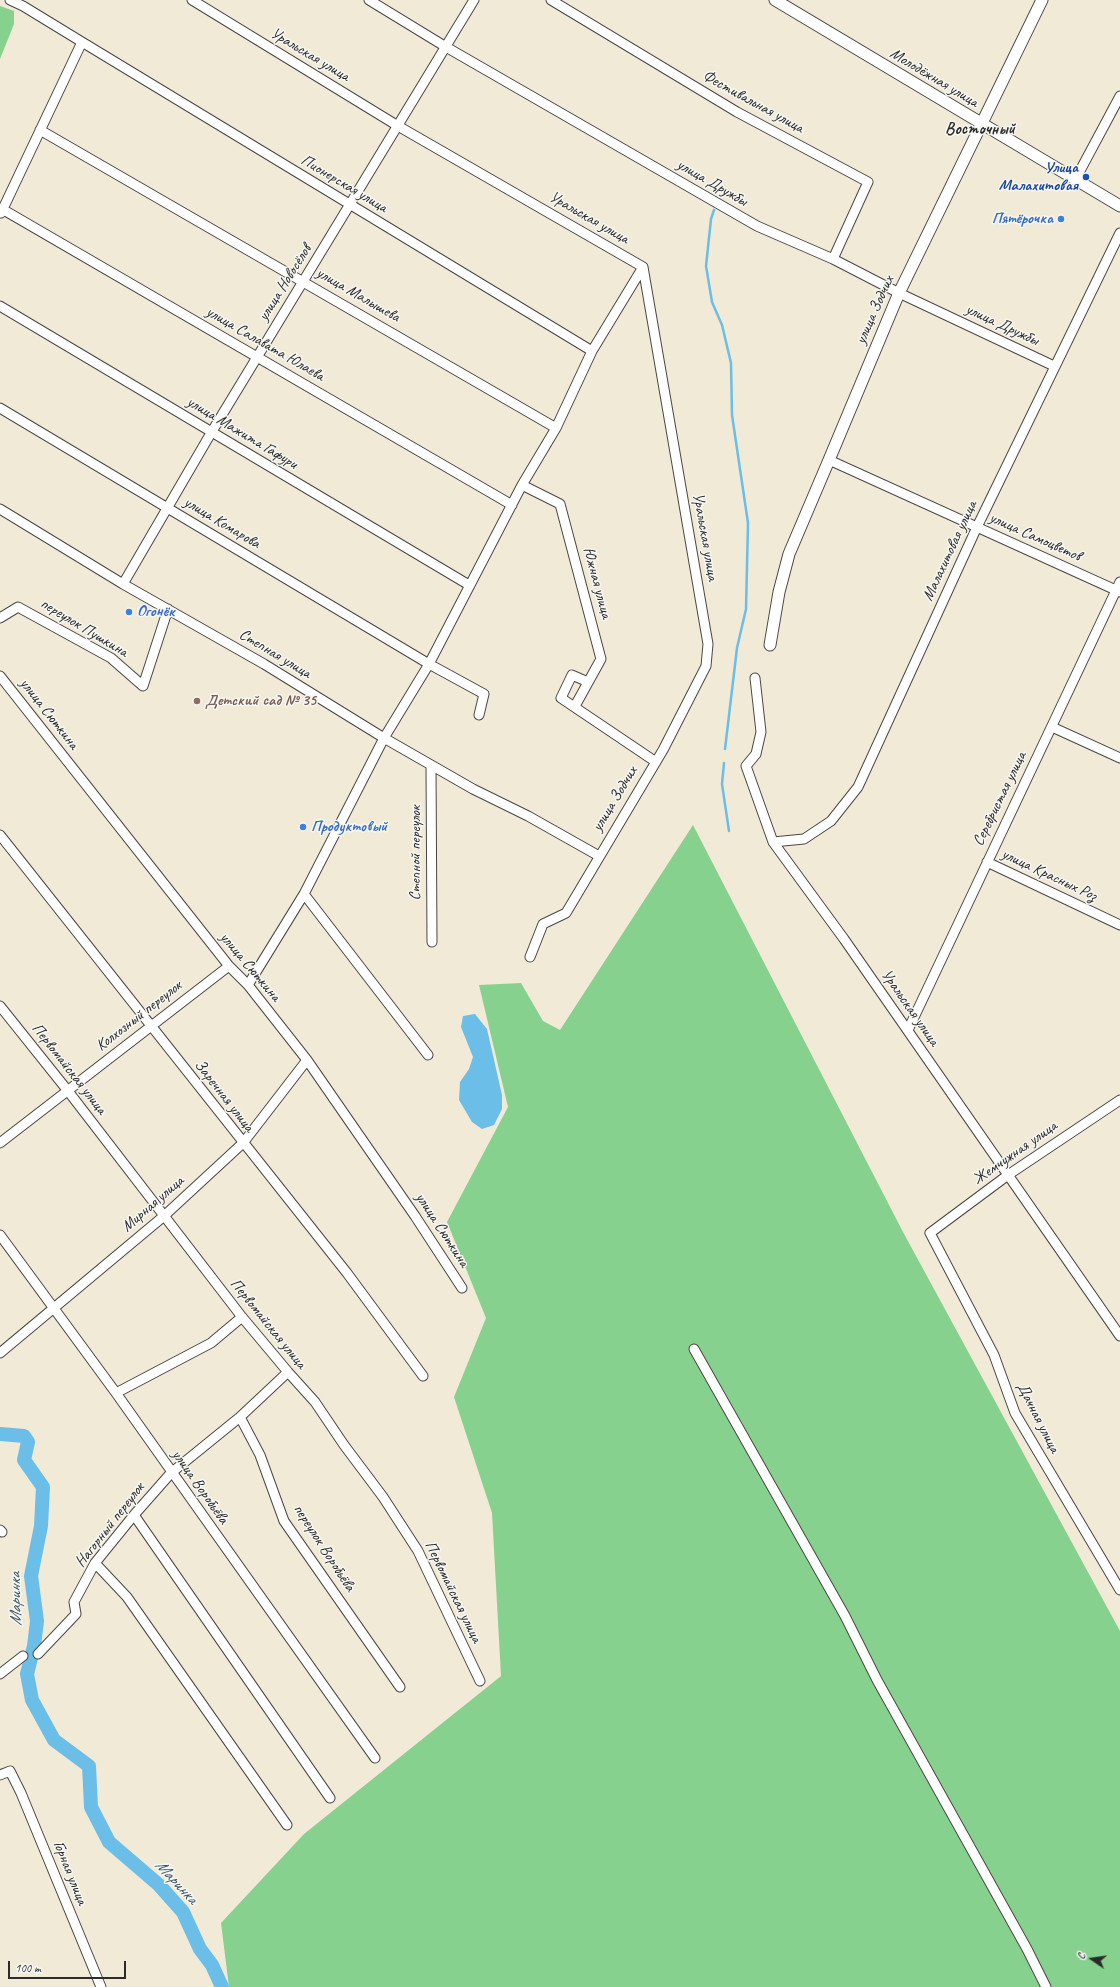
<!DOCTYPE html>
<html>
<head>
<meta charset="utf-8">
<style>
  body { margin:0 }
  #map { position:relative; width:1120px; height:1987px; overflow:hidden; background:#f1ead7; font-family:Caveat,sans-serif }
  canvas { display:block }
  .north { position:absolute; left:1072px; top:1939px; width:40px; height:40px; -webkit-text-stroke:3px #f6f6f2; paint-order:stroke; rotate:283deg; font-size:11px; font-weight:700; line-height:16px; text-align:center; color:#2b2b2b }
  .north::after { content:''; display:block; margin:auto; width:14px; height:18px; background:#2b2b2b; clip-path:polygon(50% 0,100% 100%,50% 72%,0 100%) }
  .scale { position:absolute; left:8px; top:1961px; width:118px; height:18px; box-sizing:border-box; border:2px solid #2b2b2b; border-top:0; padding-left:5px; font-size:12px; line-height:14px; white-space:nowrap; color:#2b2b2b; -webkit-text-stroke:3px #f6f6f2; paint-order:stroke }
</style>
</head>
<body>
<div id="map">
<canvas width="1120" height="1987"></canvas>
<div class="north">С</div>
<div class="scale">100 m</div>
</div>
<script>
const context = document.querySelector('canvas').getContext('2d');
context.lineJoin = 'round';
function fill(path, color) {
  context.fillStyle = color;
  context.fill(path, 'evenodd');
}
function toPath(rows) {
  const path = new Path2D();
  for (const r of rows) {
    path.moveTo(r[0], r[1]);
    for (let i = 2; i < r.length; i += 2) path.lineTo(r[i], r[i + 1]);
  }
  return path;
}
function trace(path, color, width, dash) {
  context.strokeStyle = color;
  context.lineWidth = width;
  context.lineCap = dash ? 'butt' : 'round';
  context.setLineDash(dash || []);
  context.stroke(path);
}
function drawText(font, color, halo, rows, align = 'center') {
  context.font = font + ' Caveat,sans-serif';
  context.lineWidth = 3;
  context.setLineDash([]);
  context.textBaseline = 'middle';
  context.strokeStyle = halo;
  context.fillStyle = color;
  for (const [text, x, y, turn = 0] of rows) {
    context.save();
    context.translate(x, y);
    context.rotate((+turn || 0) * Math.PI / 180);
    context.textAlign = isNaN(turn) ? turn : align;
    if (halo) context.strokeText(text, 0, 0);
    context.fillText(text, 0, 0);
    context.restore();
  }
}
fill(toPath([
  [0,6,14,11,14,24,0,59],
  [693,825,903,1232,1120,1631,1120,1987,229,1987,221,1923,304,1834,501,1676,492,1513,454,1397,486,1318,447,1222,508,1107,479,985,521,983,543,1021,560,1030]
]), '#87d18e');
fill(toPath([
  [475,1014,487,1029,502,1095,502,1109,494,1125,482,1129,472,1122,459,1100,460,1082,469,1069,473,1057,461,1027,463,1016]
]), '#6bbee7');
trace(toPath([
  [714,210,711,219,706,266,712,302,722,325,731,363,732,415,748,523,746,609,737,648,725,749],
  [724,763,722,784,729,831]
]), '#6bbee7', 2.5);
trace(toPath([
  [0,1434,24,1436,28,1442,24,1460,43,1487,41,1526,31,1576,37,1621,34,1646,27,1674,32,1700,54,1740,89,1766,91,1807,109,1842,159,1885,183,1912,200,1949,212,1965,222,1987]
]), '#6bbee7', 14);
const minor = toPath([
  [192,0,398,126,643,267],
  [369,0,446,47,757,226,833,259,899,293,1054,366],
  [551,0,737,112,868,182,833,259],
  [82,42,592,351],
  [40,130,556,428],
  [1075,180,1120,96],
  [2,209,512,505],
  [1,213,82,42,23,6,10,0],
  [0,306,469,585],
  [0,408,429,664,484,694,479,715],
  [829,460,1120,592],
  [522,485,560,504,601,659,575,706],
  [0,509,123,584,264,664,384,738,473,789,528,816,599,856],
  [123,584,211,433,474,0],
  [0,618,18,607,111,658,143,686,168,609],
  [0,676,229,966,248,985,307,1060,415,1216,462,1288],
  [755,678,761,732,756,754,746,766,773,842,844,939,1120,1336],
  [588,682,572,675,561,698,656,762],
  [1052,727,1120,758],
  [431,765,432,942],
  [0,835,347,1273,423,1376],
  [773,842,804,839,831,821,858,787,977,527,1120,233],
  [987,862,1120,925],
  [304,894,428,1055],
  [530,957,543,924,566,913,663,750,706,666,708,644,643,267],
  [248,985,304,894,384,738,429,664,522,485,556,428,592,351,643,267],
  [0,1006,68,1091,242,1317,288,1372,315,1402,344,1445,383,1497,418,1551,480,1681],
  [908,1030,1120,582],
  [1120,1100,1008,1175,930,1233,994,1355,1015,1413,1120,1590],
  [0,1143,229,966],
  [0,1235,116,1393,375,1758],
  [694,1349,845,1616,877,1680,1027,1949,1046,1987],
  [0,1353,164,1216,243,1143,307,1060],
  [116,1393,211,1343,242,1317],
  [240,1417,260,1455,284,1521,400,1687],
  [134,1515,330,1798],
  [0,1530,2,1532],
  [95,1563,127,1597,287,1825],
  [38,1654,76,1614,74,1602,95,1563,134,1515,171,1473,240,1417,288,1372],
  [0,1674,23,1656],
  [0,1775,10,1771,21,1793,101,1987]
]);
const tertiary = toPath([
  [775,0,1120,206],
  [770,645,779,592,789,554,829,460,899,293,1042,0]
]);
trace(minor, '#494845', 11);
trace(tertiary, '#494845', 13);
trace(minor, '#fff', 9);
trace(tertiary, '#fff', 11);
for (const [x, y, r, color] of [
  [1086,177,4,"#1a4fb4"],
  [1061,219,4,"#3f7fe0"],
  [129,612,4,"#3f7fe0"],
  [197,701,4,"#8d6e63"],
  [303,827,4,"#3f7fe0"]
]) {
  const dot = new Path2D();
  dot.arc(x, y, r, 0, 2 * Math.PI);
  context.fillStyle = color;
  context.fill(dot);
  trace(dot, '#f6f6f2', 1.5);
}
drawText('16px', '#2b2b2b', '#f6f6f2', [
  ["Уральская улица",310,55,31],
  ["Молодёжная улица",934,78,31],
  ["Фестивальная улица",753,102,29],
  ["улица Дружбы",712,183,30],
  ["Пионерская улица",344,184,31],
  ["Уральская улица",589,218,30],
  ["улица Новосёлов",285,283,-58],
  ["улица Малышева",358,295,30],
  ["улица Зодчих",875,310,-66],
  ["улица Дружбы",1002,325,25],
  ["улица Салавата Юлаева",265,344,30],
  ["улица Мажита Гафури",242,433,31],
  ["улица Комарова",222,523,31],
  ["Уральская улица",705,537,80],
  ["улица Самоцветов",1035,537,24],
  ["Малахитовая улица",950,551,-65],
  ["Южная улица",597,583,75],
  ["переулок Пушкина",84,628,31],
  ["Степная улица",275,654,31],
  ["улица Сюткина",49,714,52],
  ["улица Зодчих",615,799,-59],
  ["Серебристая улица",1000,799,-64],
  ["Степной переулок",416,853,-90],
  ["улица Красных Роз",1049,875,25],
  ["улица Сюткина",250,967,50],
  ["Уральская улица",910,1008,55],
  ["Колхозный переулок",139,1016,-38],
  ["Первомайская улица",69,1069,52],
  ["Заречная улица",224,1096,52],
  ["Жемчужная улица",1015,1153,-35],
  ["Мирная улица",153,1204,-41],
  ["улица Сюткина",442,1230,57],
  ["Первомайская улица",268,1324,51],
  ["Дачная улица",1038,1418,63],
  ["улица Воробьёва",200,1487,55],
  ["Нагорный переулок",110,1525,-52],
  ["переулок Воробьёва",324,1548,57],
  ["Первомайская улица",453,1592,64],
  ["Горная улица",70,1873,68]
]);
drawText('bold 16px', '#164399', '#f6f6f2', [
  ["Улица",1078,168],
  ["Малахитовая",1078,186]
], 'right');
drawText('bold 16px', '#366cbe', '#f6f6f2', [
  ["Пятёрочка",1053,219,"right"],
  ["Огонёк",137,612],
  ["Продуктовый",311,827]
], 'left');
drawText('bold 16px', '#785e54', '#f6f6f2', [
  ["Детский сад № 35",205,701]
], 'left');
drawText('bold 17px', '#2b2b2b', '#f6f6f2', [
  ["Восточный",980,130]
]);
drawText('italic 17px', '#3e5763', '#f6f6f2', [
  ["Маринка",16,1599,-91],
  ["Маринка",176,1882,47]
]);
</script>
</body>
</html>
